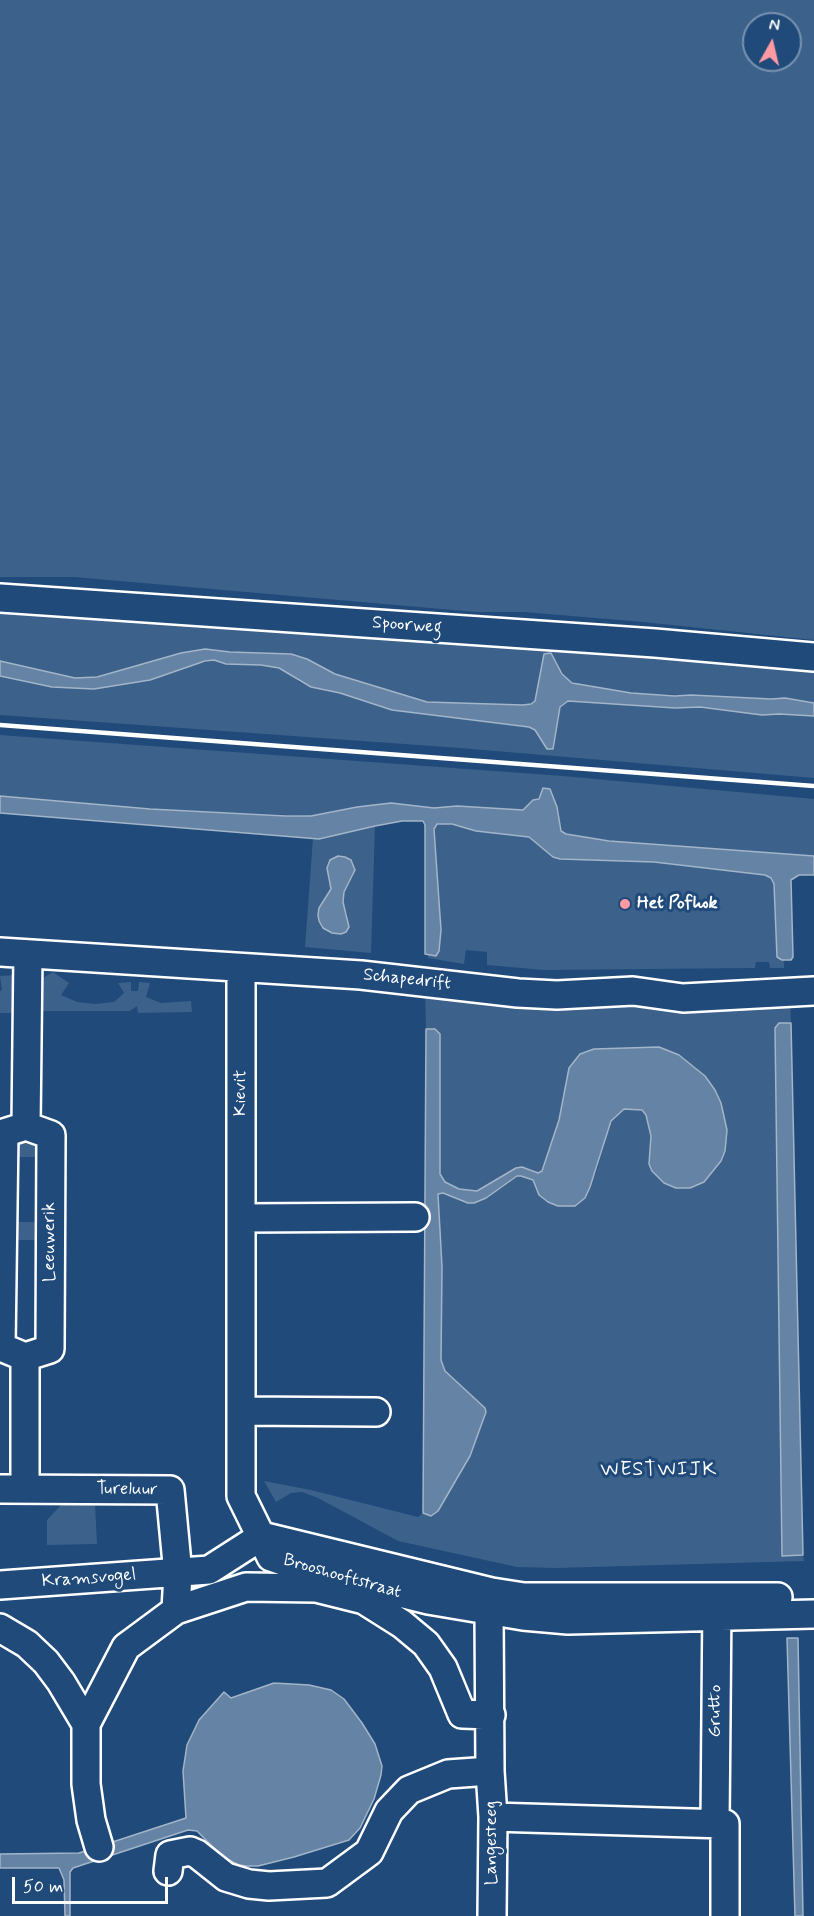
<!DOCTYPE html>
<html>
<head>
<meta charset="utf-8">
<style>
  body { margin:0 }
  #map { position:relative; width:814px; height:1916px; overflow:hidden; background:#1f4a7a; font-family:Mynerve,sans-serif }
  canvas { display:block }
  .north { position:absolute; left:742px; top:12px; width:60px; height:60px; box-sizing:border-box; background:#1f4a7a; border:2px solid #7992af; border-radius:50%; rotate:8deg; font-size:16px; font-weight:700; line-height:24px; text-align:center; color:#fff }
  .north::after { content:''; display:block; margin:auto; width:21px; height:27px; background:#ff9aa2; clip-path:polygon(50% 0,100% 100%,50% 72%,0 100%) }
  .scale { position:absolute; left:12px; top:1877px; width:156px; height:27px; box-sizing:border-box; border:3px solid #fff; border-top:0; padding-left:8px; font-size:18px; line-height:21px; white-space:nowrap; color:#fff; -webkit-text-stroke:4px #1f4a7a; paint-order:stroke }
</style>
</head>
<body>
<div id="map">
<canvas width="814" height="1916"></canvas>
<div class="north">N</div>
<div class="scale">50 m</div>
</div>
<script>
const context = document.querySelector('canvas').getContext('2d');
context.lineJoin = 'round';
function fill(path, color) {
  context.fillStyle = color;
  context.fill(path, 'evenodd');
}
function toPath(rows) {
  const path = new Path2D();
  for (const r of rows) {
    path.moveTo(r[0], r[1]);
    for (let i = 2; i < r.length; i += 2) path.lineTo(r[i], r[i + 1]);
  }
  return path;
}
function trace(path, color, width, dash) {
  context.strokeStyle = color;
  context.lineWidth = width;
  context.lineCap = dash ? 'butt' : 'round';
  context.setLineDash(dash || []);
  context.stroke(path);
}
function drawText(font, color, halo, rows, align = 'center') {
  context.font = font + ' Mynerve,sans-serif';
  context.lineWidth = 6;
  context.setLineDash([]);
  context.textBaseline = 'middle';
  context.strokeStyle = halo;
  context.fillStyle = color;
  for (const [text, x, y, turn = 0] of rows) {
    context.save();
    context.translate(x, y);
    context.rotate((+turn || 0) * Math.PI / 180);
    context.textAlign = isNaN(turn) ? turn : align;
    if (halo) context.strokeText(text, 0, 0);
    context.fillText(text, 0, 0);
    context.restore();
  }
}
fill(toPath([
  [0,0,814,0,814,640,643,622,524,612,476,612,74,577,0,577],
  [754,24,790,24,790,60,754,60],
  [0,600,814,666,814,703,780,698,771,699,631,693,581,685,567,680,552,658,552,655,544,654,535,701,531,704,523,705,427,702,413,699,335,674,307,659,291,654,230,652,205,649,181,653,96,677,75,678,0,661],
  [214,660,226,664,250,663,272,666,291,674,299,682,311,687,340,693,392,710,529,727,535,730,553,749,560,707,568,701,675,708,700,707,762,715,779,714,814,716,814,778,460,748,0,715,0,676,52,687,94,689,150,680,185,667],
  [0,735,563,776,814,799,814,856,609,841,566,834,561,831,557,807,550,789,539,799,533,800,523,810,457,806,434,808,357,807,311,816,150,809,0,796],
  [442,823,529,837,560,859,654,862,765,875,771,878,774,883,777,957,784,960,784,968,770,968,769,962,756,962,755,968,543,970,487,965,487,952,466,950,464,964,428,958,428,955,436,956,439,951,441,930,434,829,436,824],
  [375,826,371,953,305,947,313,838,319,839],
  [328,876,353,876,344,892,343,902,348,917,319,908,331,889],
  [53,972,69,983,61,995,77,1002,95,1004,114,1002,124,993,118,983,131,982,131,991,138,991,139,982,150,983,146,997,161,1003,191,1001,192,1012,138,1013,137,1006,130,1011,39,1011,38,981],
  [15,975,14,1013,0,1013,0,991,2,990,0,976],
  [425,990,790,1000,791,1023,779,1023,775,1028,782,1555,803,1555,804,1561,556,1568,517,1567,398,1541,318,1498,302,1492,291,1493,276,1502,264,1481,311,1490,418,1517,423,1513,431,1516,457,1480,470,1456,486,1412,485,1408,445,1371,441,1360,442,1267,438,1194,440,1192,468,1203,486,1198,518,1176,521,1176,529,1178,575,1206,585,1198,597,1170,611,1121,624,1109,642,1110,646,1115,651,1136,649,1164,652,1171,664,1183,713,1170,721,1161,715,1090,705,1076,691,1064,679,1055,659,1047,594,1049,579,1054,563,1094,559,1120,542,1171,538,1173,530,1169,477,1191,459,1189,445,1182,440,1174,440,1034,435,1029,426,1029],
  [35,1136,41,1157,14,1157,17,1140],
  [13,1222,41,1222,41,1240,13,1240],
  [95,1503,97,1544,47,1545,47,1520,61,1505]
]), '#3c618b');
const water = toPath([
  [205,649,230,652,291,654,307,659,335,674,427,702,523,705,531,704,535,701,544,654,551,653,562,674,572,683,631,693,675,696,691,695,771,699,785,698,814,703,814,716,779,714,762,715,700,707,675,708,568,701,560,707,553,749,547,749,535,730,529,727,392,710,340,693,311,687,279,668,261,665,226,664,214,660,205,661,150,680,94,689,52,687,0,676,0,661,75,678,97,677,181,653,205,649],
  [543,788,550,789,557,807,561,831,566,834,609,841,814,856,814,875,799,875,791,880,793,957,791,960,782,960,777,957,774,884,771,878,765,875,654,862,560,859,553,857,529,837,476,831,452,824,437,824,434,829,441,930,439,951,436,956,425,954,425,825,423,821,402,821,375,826,319,839,0,813,0,796,150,809,286,816,311,816,357,807,391,803,434,808,457,806,523,810,533,800,539,799,543,788],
  [338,856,345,857,351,860,355,870,344,892,343,902,349,927,346,932,341,934,332,933,323,928,319,921,318,915,319,908,331,889,327,868,330,860,338,856],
  [779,1023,791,1023,803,1555,782,1556,775,1028,779,1023],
  [426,1029,435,1029,440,1034,440,1174,445,1182,459,1189,477,1191,516,1168,522,1167,538,1173,542,1171,559,1120,569,1068,580,1054,594,1049,659,1047,679,1055,705,1076,715,1090,721,1103,727,1130,725,1151,721,1161,704,1182,690,1188,676,1188,664,1183,652,1171,649,1164,651,1136,646,1115,642,1110,624,1109,611,1121,590,1187,585,1198,575,1206,558,1206,548,1202,539,1195,533,1180,521,1176,517,1176,486,1198,474,1203,468,1203,443,1193,438,1194,442,1267,441,1360,445,1371,485,1408,486,1412,470,1456,438,1511,431,1516,423,1513,426,1029],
  [787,1638,798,1638,803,1916,795,1916,787,1638],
  [274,1683,309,1685,331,1690,344,1699,362,1723,375,1744,382,1766,381,1775,374,1799,360,1828,349,1840,294,1857,258,1866,247,1866,239,1865,223,1857,197,1831,188,1830,73,1868,70,1872,70,1916,65,1916,64,1880,59,1868,0,1868,0,1854,79,1853,186,1818,183,1771,187,1745,199,1720,224,1692,231,1698,274,1683]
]);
fill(water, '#6583a4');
trace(water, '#a3b5c8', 1.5);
const minor = toPath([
  [0,598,655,643,814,657],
  [0,952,361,975,518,993,557,995,633,991,683,998,814,991],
  [241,968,241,1496,271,1557,314,1572,428,1600,523,1616,568,1620,814,1614],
  [26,1126,51,1135,50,1349,25,1357,1,1347,4,1133,26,1126],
  [26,1126,28,954],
  [242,1218,415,1217],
  [25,1357,25,1489],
  [241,1411,376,1412],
  [0,1489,170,1490,178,1574,176,1610],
  [262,1536,492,1592,524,1597,778,1597],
  [0,1585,209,1570,262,1536],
  [491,1593,489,1612,490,1771,493,1817,492,1916],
  [0,1628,27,1644,46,1662,61,1682,86,1724],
  [493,1817,725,1824,725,1916],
  [715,1824,717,1600],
  [99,1847,91,1820,86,1784,86,1724,126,1647,176,1610,246,1587,316,1588,364,1600,402,1624,426,1644,443,1668,462,1714,491,1715],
  [168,1871,170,1855,190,1851,197,1854,226,1877,249,1884,269,1886,327,1883,369,1852,389,1811,409,1790,448,1774,490,1771]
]);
trace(minor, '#fff', 32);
trace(minor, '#1f4a7a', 27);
trace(toPath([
  [0,725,814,786]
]), '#fff', 4.5);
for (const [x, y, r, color] of [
  [625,904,6,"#ff9aa2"]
]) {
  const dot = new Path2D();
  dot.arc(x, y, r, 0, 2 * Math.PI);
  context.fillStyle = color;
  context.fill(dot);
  trace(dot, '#1f4a7a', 2);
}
drawText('18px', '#fff', '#1f4a7a', [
  ["Spoorweg",407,626,4],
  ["Schapedrift",407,980,6],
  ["Kievit",241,1093,-90],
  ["Leeuwerik",50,1242,-90],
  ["Tureluur",127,1490,1],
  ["Brooshooftstraat",342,1577,16],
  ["Kramsvogel",89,1579,-4],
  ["Grutto",716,1711,-90],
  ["Langesteeg",492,1843,-90]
]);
drawText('bold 18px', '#fff', '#1f4a7a', [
  ["Het Pofhok",637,904]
], 'left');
context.letterSpacing = '1.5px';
drawText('20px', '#fff', '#1f4a7a', [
  ["WESTWIJK",659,1471]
]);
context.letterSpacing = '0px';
</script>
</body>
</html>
